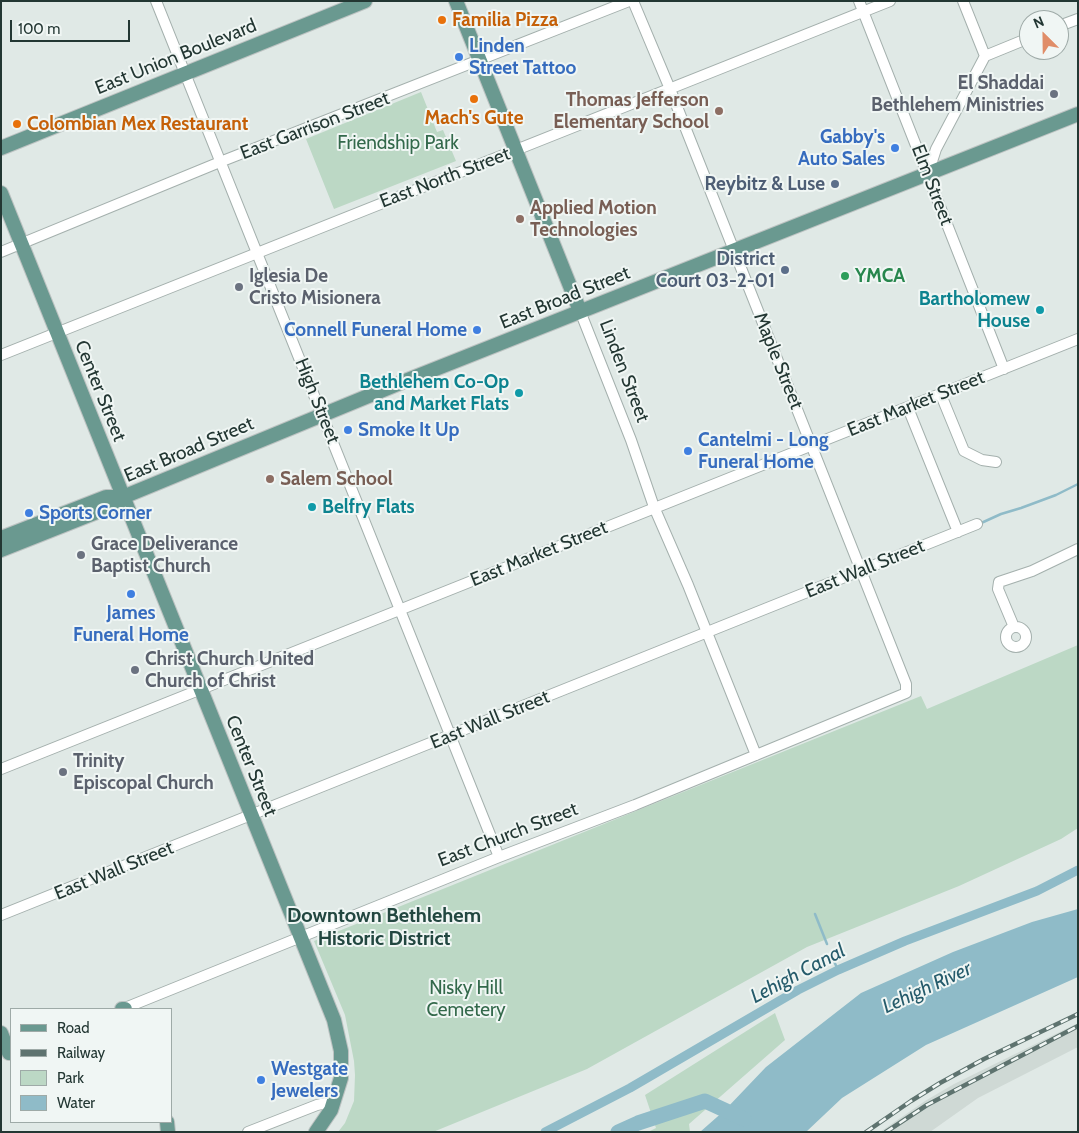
<!DOCTYPE html>
<html>
<head>
<meta charset="utf-8">
<style>
  body { margin:0 }
  #map { position:relative; width:1079px; height:1133px; overflow:hidden; background:#e0e9e6; font-family:Cabin,sans-serif }
  canvas { display:block }
  .frame { position:absolute; inset:0; border:2px solid #233733; pointer-events:none }
  .legend { position:absolute; left:10px; top:1008px; width:162px; height:115px; box-sizing:border-box; background:#f0f6f4; border:1px solid #9eaaa7; margin:0; padding:6px 9px; list-style:none; font-size:15px; color:#233733 }
  .legend li { display:flex; align-items:center; gap:10px; height:25px }
  .legend b { width:25px; border:1px solid #9eaaa7 }
  .north { position:absolute; left:1019px; top:10px; width:50px; height:50px; box-sizing:border-box; background:#f0f6f4; border:1px solid #9eaaa7; border-radius:50%; rotate:337deg; font-size:14px; font-weight:700; line-height:20px; text-align:center; color:#233733 }
  .north::after { content:''; display:block; margin:auto; width:18px; height:22px; background:#e08d68; clip-path:polygon(50% 0,100% 100%,50% 72%,0 100%) }
  .scale { position:absolute; left:10px; top:20px; width:120px; height:22px; box-sizing:border-box; border:2px solid #233733; border-top:0; padding-left:6px; font-size:15px; line-height:18px; white-space:nowrap; color:#233733; -webkit-text-stroke:4px #f0f6f4; paint-order:stroke }
</style>
</head>
<body>
<div id="map">
<canvas width="1079" height="1133"></canvas>
<div class="frame"></div>
<ul class="legend">
<li><b style="height:6px;background:#6a9990"></b>Road</li>
<li><b style="height:6px;background:#5e736f"></b>Railway</li>
<li><b style="height:14px;background:#bcd8c5"></b>Park</li>
<li><b style="height:14px;background:#8fbbc8"></b>Water</li>
</ul>
<div class="north">N</div>
<div class="scale">100 m</div>
</div>
<script>
const context = document.querySelector('canvas').getContext('2d');
context.lineJoin = 'round';
function fill(path, color) {
  context.fillStyle = color;
  context.fill(path, 'evenodd');
}
function toPath(rows) {
  const path = new Path2D();
  for (const r of rows) {
    if (r.length === 3) {
      path.moveTo(r[0] + r[2], r[1]);
      path.arc(r[0], r[1], r[2], 0, 2 * Math.PI);
      continue;
    }
    path.moveTo(r[0], r[1]);
    for (let i = 2; i < r.length; i += 2) path.lineTo(r[i], r[i + 1]);
  }
  return path;
}
function trace(path, color, width, dash) {
  context.strokeStyle = color;
  context.lineWidth = width;
  context.lineCap = dash ? 'butt' : 'round';
  context.setLineDash(dash || []);
  context.stroke(path);
}
function drawText(font, color, halo, rows, align = 'center') {
  context.font = font + ' Cabin,sans-serif';
  context.lineWidth = 4;
  context.setLineDash([]);
  context.textBaseline = 'middle';
  context.strokeStyle = halo;
  context.fillStyle = color;
  for (const [text, x, y, turn = 0] of rows) {
    context.save();
    context.translate(x, y);
    context.rotate((+turn || 0) * Math.PI / 180);
    context.textAlign = isNaN(turn) ? turn : align;
    if (halo) context.strokeText(text, 0, 0);
    context.fillText(text, 0, 0);
    context.restore();
  }
}
fill(toPath([
  [1078,1023,1078,1047,978,1098,930,1132,880,1132,925,1101,954,1084]
]), '#cfd9d5');
fill(toPath([
  [421,92,437,132,443,130,456,161,334,209,306,139],
  [1078,645,1078,828,1061,839,959,886,807,947,587,1069,433,1132,338,1132,345,1123,354,1101,355,1075,354,1061,345,1015,314,941,921,696,927,709],
  [775,1013,785,1040,689,1124,690,1132,648,1132,656,1128,645,1095]
]), '#bcd8c5');
fill(toPath([
  [1078,909,1078,977,926,1045,842,1098,806,1132,700,1132,725,1110,766,1067,861,993,953,952,1032,922]
]), '#8fbbc8');
trace(toPath([
  [979,524,1001,514,1021,508,1056,495,1078,484],
  [815,914,827,944],
  [833,959,838,970]
]), '#8fbbc8', 2.5);
trace(toPath([
  [545,1132,630,1088,798,990,838,970,905,941,1037,891,1078,870]
]), '#8fbbc8', 9);
trace(toPath([
  [618,1132,638,1123,705,1101,744,1119]
]), '#8fbbc8', 15);
const minor = toPath([
  [156,1,499,857],
  [859,1,1004,369],
  [1059,26,1078,19],
  [985,56,1029,38],
  [928,174,936,149,985,56,963,1],
  [1,252,220,162,629,1],
  [580,311,631,440,654,507,688,585,756,755],
  [1,355,890,1],
  [941,395,964,451,982,460,996,462],
  [908,408,958,532],
  [1014,627,998,589,999,582,1032,571,1078,549],
  [1016,637,10],
  [1,769,1078,339],
  [1,915,977,524],
  [125,1008,499,857,635,805,906,693,906,684,670,89,633,1],
  [248,1132,317,1105,335,1101]
]);
const major = toPath([
  [456,1,580,311],
  [1,148,365,1],
  [1,193,334,1020,341,1051,341,1078,331,1110,316,1132],
  [1,538,106,497,123,497],
  [1,550,107,508,123,497,400,383,1078,114],
  [122,1009,125,1009],
  [1,1033,9,1053],
  [167,1122,168,1132]
]);
trace(minor, '#a4b0ad', 12);
trace(major, '#bdc3c2', 16);
trace(minor, '#fff', 10);
trace(major, '#6a9990', 14);
const rail = toPath([
  [866,1132,911,1101,940,1083,984,1059,1078,1014],
  [886,1132,927,1105,1078,1026]
]);
trace(rail, '#5e736f', 4.5);
trace(rail, '#f0f6f4', 2.5, [8]);
for (const [x, y, r, color] of [
  [442,20,5,"#e8710a"],
  [459,57,5,"#3f7fe0"],
  [1054,94,5,"#6b7280"],
  [474,99,5,"#e8710a"],
  [719,111,5,"#8d6e63"],
  [17,124,5,"#e8710a"],
  [895,148,5,"#3f7fe0"],
  [835,184,5,"#5c6f8a"],
  [520,219,5,"#8d6e63"],
  [785,270,5,"#5c6f8a"],
  [845,276,5,"#2e9e5b"],
  [239,287,5,"#6b7280"],
  [1040,310,5,"#0f9aa8"],
  [477,330,5,"#3f7fe0"],
  [519,393,5,"#0f9aa8"],
  [348,430,5,"#3f7fe0"],
  [688,451,5,"#3f7fe0"],
  [270,479,5,"#8d6e63"],
  [312,507,5,"#0f9aa8"],
  [29,513,5,"#3f7fe0"],
  [81,555,5,"#6b7280"],
  [131,594,5,"#3f7fe0"],
  [135,670,5,"#6b7280"],
  [63,772,5,"#6b7280"],
  [261,1080,5,"#3f7fe0"]
]) {
  const dot = new Path2D();
  dot.arc(x, y, r, 0, 2 * Math.PI);
  context.fillStyle = color;
  context.fill(dot);
  trace(dot, '#f0f6f4', 2);
}
drawText('bold 19px', '#c56008', '#f0f6f4', [
  ["Familia Pizza",452,20],
  ["Mach's Gute",474,118,"center"],
  ["Colombian Mex Restaurant",27,124]
], 'left');
drawText('bold 19px', '#366cbe', '#f0f6f4', [
  ["Linden",469,46],
  ["Street Tattoo",469,68],
  ["Gabby's",885,137,"right"],
  ["Auto Sales",885,159,"right"],
  ["Connell Funeral Home",467,330,"right"],
  ["Smoke It Up",358,430],
  ["Cantelmi - Long",698,440],
  ["Funeral Home",698,462],
  ["Sports Corner",39,513],
  ["James",131,613,"center"],
  ["Funeral Home",131,635,"center"],
  ["Westgate",271,1069],
  ["Jewelers",271,1091]
], 'left');
drawText('19px', '#233733', '#f0f6f4', [
  ["East Union Boulevard",176,57,-22],
  ["East Garrison Street",315,126,-21],
  ["East North Street",445,178,-21],
  ["Elm Street",932,185,69],
  ["East Broad Street",565,298,-22],
  ["Maple Street",778,361,68],
  ["Linden Street",624,371,69],
  ["Center Street",100,391,68],
  ["High Street",317,401,68],
  ["East Market Street",916,404,-22],
  ["East Broad Street",189,450,-23],
  ["East Market Street",539,554,-22],
  ["East Wall Street",865,569,-22],
  ["East Wall Street",490,720,-22],
  ["Center Street",251,766,68],
  ["East Church Street",508,835,-21],
  ["East Wall Street",114,871,-22]
]);
drawText('bold 19px', '#5b616d', '#f0f6f4', [
  ["El Shaddai",1044,83,"right"],
  ["Bethlehem Ministries",1044,105,"right"],
  ["Iglesia De",249,276],
  ["Cristo Misionera",249,298],
  ["Grace Deliverance",91,544],
  ["Baptist Church",91,566],
  ["Christ Church United",145,659],
  ["Church of Christ",145,681],
  ["Trinity",73,761],
  ["Episcopal Church",73,783]
], 'left');
drawText('bold 19px', '#785e54', '#f0f6f4', [
  ["Thomas Jefferson",709,100,"right"],
  ["Elementary School",709,122,"right"],
  ["Applied Motion",530,208],
  ["Technologies",530,230],
  ["Salem School",280,479]
], 'left');
drawText('19px', '#33694b', '#f0f6f4', [
  ["Friendship Park",398,143],
  ["Nisky Hill",466,988],
  ["Cemetery",466,1010]
]);
drawText('bold 19px', '#4e5e75', '#f0f6f4', [
  ["Reybitz & Luse",825,184],
  ["District",775,259],
  ["Court 03-2-01",775,281]
], 'right');
drawText('bold 19px', '#27864d', '#f0f6f4', [
  ["YMCA",855,276]
], 'left');
drawText('bold 19px', '#0d838f', '#f0f6f4', [
  ["Bartholomew",1030,299],
  ["House",1030,321],
  ["Bethlehem Co-Op",509,382],
  ["and Market Flats",509,404],
  ["Belfry Flats",322,507,"left"]
], 'right');
drawText('bold 20px', '#224740', '#f0f6f4', [
  ["Downtown Bethlehem",384,916],
  ["Historic District",384,939]
]);
drawText('italic 20px', '#255b6b', '#f0f6f4', [
  ["Lehigh Canal",798,974,-28],
  ["Lehigh River",927,988,-25]
]);
</script>
</body>
</html>
